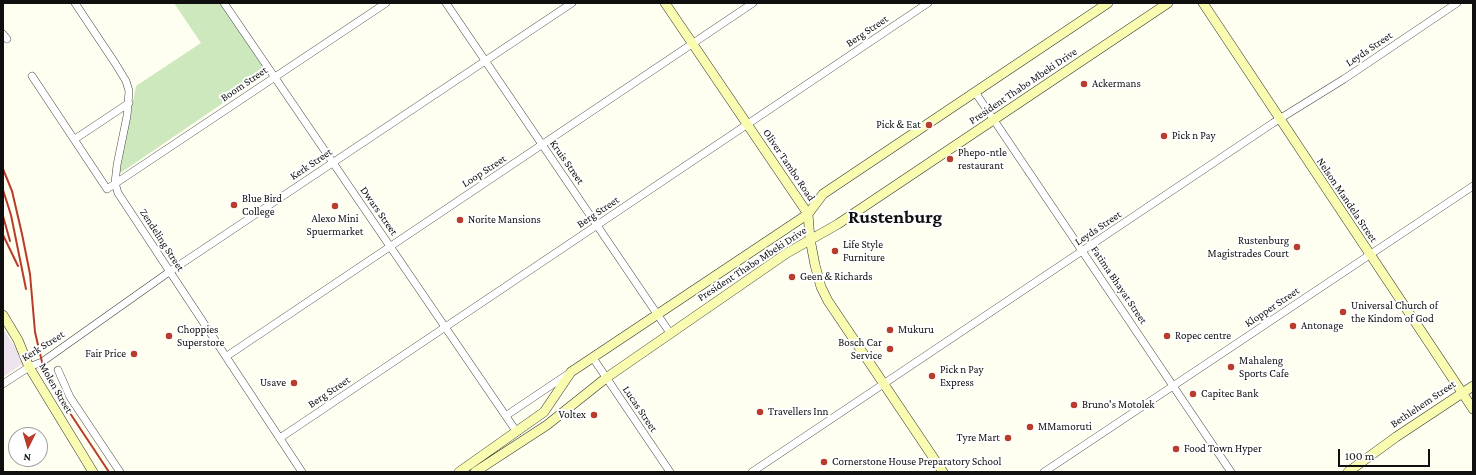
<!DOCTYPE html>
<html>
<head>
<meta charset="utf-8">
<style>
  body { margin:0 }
  #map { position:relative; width:1476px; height:475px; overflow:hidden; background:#fefef1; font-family:"Crimson Pro",serif }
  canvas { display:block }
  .frame { position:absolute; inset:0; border:4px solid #0f0f0f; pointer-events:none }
  .north { position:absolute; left:8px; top:427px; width:40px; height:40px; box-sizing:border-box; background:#fff; border:1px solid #9f9f9f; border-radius:50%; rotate:185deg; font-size:11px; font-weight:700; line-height:16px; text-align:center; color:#0f0f0f }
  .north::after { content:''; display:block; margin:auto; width:14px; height:18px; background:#b93b2c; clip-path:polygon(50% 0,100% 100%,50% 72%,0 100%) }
  .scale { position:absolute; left:1338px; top:449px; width:92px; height:18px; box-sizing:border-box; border:2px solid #0f0f0f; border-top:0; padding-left:5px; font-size:12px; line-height:14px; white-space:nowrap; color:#0f0f0f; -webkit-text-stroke:3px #fff; paint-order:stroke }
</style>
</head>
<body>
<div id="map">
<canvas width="1476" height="475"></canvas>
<div class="frame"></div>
<div class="north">N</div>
<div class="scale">100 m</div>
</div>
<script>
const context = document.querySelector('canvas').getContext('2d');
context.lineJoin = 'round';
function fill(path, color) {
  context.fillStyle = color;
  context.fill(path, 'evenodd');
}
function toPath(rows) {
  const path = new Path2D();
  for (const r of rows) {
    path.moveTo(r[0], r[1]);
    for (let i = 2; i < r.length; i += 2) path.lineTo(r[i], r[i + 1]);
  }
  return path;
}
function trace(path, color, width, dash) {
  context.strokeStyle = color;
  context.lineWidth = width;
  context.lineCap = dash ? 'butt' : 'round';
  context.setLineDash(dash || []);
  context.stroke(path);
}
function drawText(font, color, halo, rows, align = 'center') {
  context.font = font + ' "Crimson Pro",serif';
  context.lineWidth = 4;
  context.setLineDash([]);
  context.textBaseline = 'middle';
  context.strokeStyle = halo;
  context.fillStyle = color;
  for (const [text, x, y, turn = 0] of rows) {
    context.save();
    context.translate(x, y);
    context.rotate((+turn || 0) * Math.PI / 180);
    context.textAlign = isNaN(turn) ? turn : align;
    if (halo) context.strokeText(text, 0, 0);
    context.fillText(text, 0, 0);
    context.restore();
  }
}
fill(toPath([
  [3,329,25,362,3,377]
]), '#ede4ed');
fill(toPath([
  [174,3,220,3,267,73,119,174,136,86,201,43]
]), '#cce8bc');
const street = toPath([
  [75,3,115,63,126,81,129,91,127,116,117,165,115,183,118,193,302,472],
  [224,3,516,431],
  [446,3,670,333],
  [3,34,7,39],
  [32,76,107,189,386,3],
  [975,92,1231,472],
  [75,139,129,103],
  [227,356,753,3],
  [593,358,670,472],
  [58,370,70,397,120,472],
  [3,384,29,367,42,362,169,272,572,3],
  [507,415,568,374],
  [280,438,928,3],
  [752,472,1273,123,1344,79,1457,3],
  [1044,472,1473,186]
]);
const secondary = toPath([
  [665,3,808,214,810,239,815,265,821,287,828,301,943,472],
  [1203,3,1473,409],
  [3,315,18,340,29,367,93,472],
  [459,472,544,412,571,372,808,214,823,194,1108,3],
  [475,472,547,425,606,378,787,253,838,224,1168,3],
  [1348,472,1396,437,1473,386]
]);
trace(street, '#424242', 8);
trace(secondary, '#313131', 10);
trace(street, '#fff', 7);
trace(secondary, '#f8fbb0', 9);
trace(toPath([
  [3,169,12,191,22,234,30,274,35,332,42,362,50,383,109,472],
  [3,190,11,215,26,289],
  [3,216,10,241],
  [3,235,18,266]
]), '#b93b2c', 2);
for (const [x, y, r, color] of [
  [1084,84,4,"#b93b2c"],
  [929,125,4,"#b93b2c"],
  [1164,136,4,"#b93b2c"],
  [950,159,4,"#b93b2c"],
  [234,205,4,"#b93b2c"],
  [335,206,4,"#b93b2c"],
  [460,220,4,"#b93b2c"],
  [1297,247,4,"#b93b2c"],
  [835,251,4,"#b93b2c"],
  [792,277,4,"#b93b2c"],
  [1343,312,4,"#b93b2c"],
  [1293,326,4,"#b93b2c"],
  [890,330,4,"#b93b2c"],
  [169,336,4,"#b93b2c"],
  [1167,336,4,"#b93b2c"],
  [890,349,4,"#b93b2c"],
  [134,354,4,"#b93b2c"],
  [1231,367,4,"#b93b2c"],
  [932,376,4,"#b93b2c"],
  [294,383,4,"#b93b2c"],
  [1193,394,4,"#b93b2c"],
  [1074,405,4,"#b93b2c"],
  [760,412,4,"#b93b2c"],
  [594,415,4,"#b93b2c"],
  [1030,427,4,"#b93b2c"],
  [1008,438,4,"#b93b2c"],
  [1176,449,4,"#b93b2c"],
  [824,462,4,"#b93b2c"]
]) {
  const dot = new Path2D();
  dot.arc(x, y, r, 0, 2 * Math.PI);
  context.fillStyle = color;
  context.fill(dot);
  trace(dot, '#fff', 1.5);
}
drawText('11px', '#0f0f0f', '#fff', [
  ["Berg Street",867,31,-34],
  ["Leyds Street",1369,49,-34],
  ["Boom Street",244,84,-34],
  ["President Thabo Mbeki Drive",1023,86,-34],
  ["Kruis Street",567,162,55],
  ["Kerk Street",311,164,-34],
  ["Oliver Tambo Road",789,165,56],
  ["Loop Street",484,171,-33],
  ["Nelson Mandela Street",1347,200,56],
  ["Dwars Street",379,211,55],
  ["Berg Street",598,212,-34],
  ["Leyds Street",1098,228,-34],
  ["Zendeling Street",162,240,57],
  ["President Thabo Mbeki Drive",752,264,-33],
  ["Fatima Bhayat Street",1119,285,56],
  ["Klopper Street",1272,307,-34],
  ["Kerk Street",43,346,-32],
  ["Molen Street",56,388,60],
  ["Berg Street",329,392,-34],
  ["Bethlehem Street",1423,404,-34],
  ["Lucas Street",640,409,56]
]);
drawText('11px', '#0f0f0f', '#fff', [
  ["Ackermans",1092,84],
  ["Pick & Eat",921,125,"right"],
  ["Pick n Pay",1172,136],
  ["Phepo-ntle",958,153],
  ["restaurant",958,166],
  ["Blue Bird",242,199],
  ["College",242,212],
  ["Alexo Mini",335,219,"center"],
  ["Spuermarket",335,232,"center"],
  ["Norite Mansions",468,220],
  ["Rustenburg",1289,241,"right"],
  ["Magistrades Court",1289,254,"right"],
  ["Life Style",843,245],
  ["Furniture",843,258],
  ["Geen & Richards",800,277],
  ["Universal Church of",1351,306],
  ["the Kindom of God",1351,319],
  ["Antonage",1301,326],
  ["Choppies",177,330],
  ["Superstore",177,343],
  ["Mukuru",898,330],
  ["Ropec centre",1175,336],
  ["Bosch Car",882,343,"right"],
  ["Service",882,356,"right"],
  ["Fair Price",126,354,"right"],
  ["Mahaleng",1239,361],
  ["Sports Cafe",1239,374],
  ["Pick n Pay",940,370],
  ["Express",940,383],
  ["Usave",286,383,"right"],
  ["Capitec Bank",1201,394],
  ["Bruno's Motolek",1082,405],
  ["Travellers Inn",768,412],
  ["Voltex",586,415,"right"],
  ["MMamoruti",1038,427],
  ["Tyre Mart",1000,438,"right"],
  ["Food Town Hyper",1184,449],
  ["Cornerstone House Preparatory School",832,462]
], 'left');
drawText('bold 19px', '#0f0f0f', '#fff', [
  ["Rustenburg",895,217]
]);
</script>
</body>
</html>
